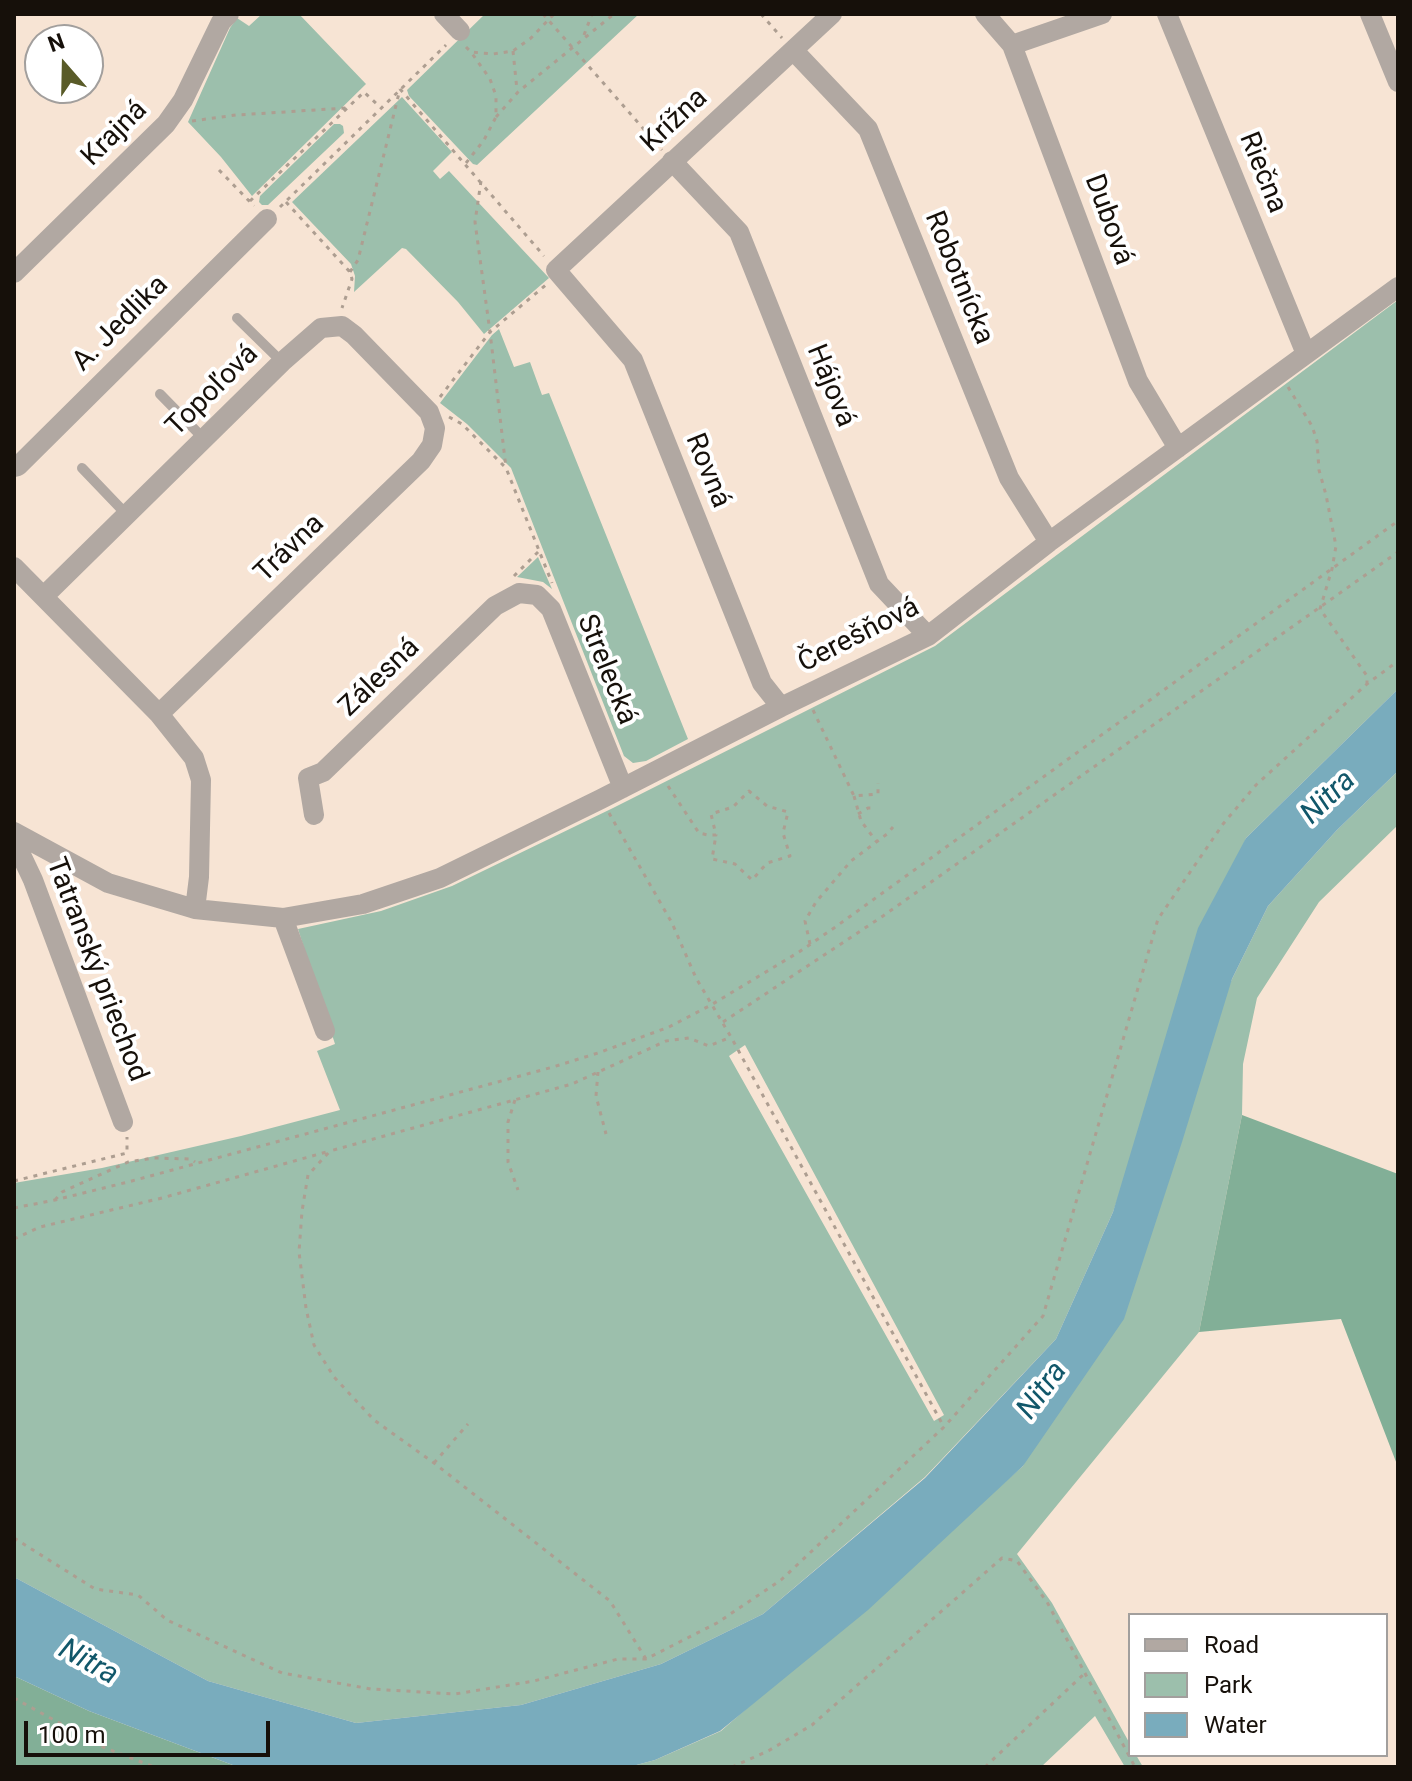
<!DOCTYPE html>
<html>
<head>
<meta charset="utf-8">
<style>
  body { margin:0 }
  #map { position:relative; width:1412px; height:1781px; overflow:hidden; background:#f7e4d4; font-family:Roboto,sans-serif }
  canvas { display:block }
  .frame { position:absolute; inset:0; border:16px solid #16100a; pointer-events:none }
  .legend { position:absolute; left:1128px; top:1613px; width:260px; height:144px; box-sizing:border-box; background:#fff; border:2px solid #a29f9d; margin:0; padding:10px 14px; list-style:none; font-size:24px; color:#16100a }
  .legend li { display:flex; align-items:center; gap:16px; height:40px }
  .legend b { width:40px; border:2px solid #a29f9d }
  .north { position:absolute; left:24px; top:24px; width:80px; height:80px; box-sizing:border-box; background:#fff; border:2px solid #a29f9d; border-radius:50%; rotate:340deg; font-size:22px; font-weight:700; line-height:32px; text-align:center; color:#16100a }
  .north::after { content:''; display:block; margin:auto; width:28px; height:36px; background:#595b28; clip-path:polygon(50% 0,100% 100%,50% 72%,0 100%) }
  .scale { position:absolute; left:24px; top:1721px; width:246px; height:36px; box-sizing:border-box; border:4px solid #16100a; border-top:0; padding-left:10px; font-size:24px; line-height:28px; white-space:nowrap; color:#16100a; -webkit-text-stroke:6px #fff; paint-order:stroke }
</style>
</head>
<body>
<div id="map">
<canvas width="1412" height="1781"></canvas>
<div class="frame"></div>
<ul class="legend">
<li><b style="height:10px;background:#b1a8a2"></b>Road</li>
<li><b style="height:22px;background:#9cbfac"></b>Park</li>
<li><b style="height:22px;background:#79acbd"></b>Water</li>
</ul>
<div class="north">N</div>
<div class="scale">100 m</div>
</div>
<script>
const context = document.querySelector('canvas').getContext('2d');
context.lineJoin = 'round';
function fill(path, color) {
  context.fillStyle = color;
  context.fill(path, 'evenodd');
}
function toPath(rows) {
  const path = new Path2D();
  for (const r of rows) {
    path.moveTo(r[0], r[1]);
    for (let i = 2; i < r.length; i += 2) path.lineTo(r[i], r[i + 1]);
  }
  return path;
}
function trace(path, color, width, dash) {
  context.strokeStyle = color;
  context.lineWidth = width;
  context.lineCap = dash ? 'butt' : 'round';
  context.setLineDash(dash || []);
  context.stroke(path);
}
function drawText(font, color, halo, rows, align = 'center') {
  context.font = font + ' Roboto,sans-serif';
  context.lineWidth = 8;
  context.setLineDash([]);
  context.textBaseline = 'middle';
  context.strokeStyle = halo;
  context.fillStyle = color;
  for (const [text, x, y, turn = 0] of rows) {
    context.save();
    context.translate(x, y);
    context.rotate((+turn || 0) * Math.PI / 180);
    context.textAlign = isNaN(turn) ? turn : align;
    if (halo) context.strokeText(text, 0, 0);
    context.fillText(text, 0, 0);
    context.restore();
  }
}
fill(toPath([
  [262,14,299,14,366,84,252,196,221,157,188,122,230,28,237,18,249,26],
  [485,14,639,14,477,165,473,164,409,96,407,90],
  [402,97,452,152,433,171,440,179,449,171,549,278,484,334,458,302,406,249,402,248,354,292,355,276,351,264,292,202],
  [334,124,340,124,343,126,344,133,268,205,262,205,259,202,260,196],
  [1398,300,1398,689,1246,838,1113,1212,1056,1339,925,1477,763,1614,661,1664,521,1705,356,1723,208,1681,14,1577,14,1183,102,1168,241,1136,340,1110,317,1051,335,1044,298,929,381,911,452,886,613,808,935,646],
  [745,1045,944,1415,934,1421,729,1056],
  [499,329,514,367,530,362,542,395,549,393,688,739,646,761,633,763,624,756,511,468,467,424,440,403,492,335],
  [538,557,552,589,543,582,517,577],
  [1398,771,1398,825,1319,902,1257,998,1243,1064,1242,1115,1199,1332,1017,1554,1052,1603,1130,1744,1130,1755,1136,1755,1143,1767,1125,1767,1095,1716,1041,1767,629,1767,655,1760,721,1731,1023,1466,1232,979,1268,906,1337,830]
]), '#9cbfac');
fill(toPath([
  [1242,1115,1398,1174,1398,1467,1341,1319,1199,1332],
  [14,1676,89,1711,238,1767,14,1767]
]), '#82af97');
fill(toPath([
  [1398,689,1398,771,1337,830,1268,906,1232,979,1182,1142,1124,1319,1023,1466,868,1610,720,1731,655,1760,629,1767,238,1767,89,1711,14,1676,14,1577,208,1681,356,1723,521,1705,661,1664,763,1614,925,1478,1056,1339,1113,1212,1198,928,1246,838]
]), '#79acbd');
trace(toPath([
  [543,14,662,150],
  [761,14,782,38],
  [584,35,592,14],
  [466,47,471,52,493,54,513,51,531,38,554,14],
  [513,51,517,90],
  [400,89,544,256],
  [496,117,518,92,614,14],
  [192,121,236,115,347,108],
  [466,163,484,140,496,117,496,96,490,79,471,52],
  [219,170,254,206],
  [481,181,475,222,490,332,506,468],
  [250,201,364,92,380,107],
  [286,202,350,272,352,279,342,308],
  [280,207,446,45],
  [350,272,358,260,400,89],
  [1288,387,1312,426,1317,441,1319,470,1326,495,1336,546,1332,569,1320,609,1367,676,1367,684],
  [440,397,490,332,547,284],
  [449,417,462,424,506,468,552,583],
  [514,576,539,551],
  [813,710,854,796,878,794,878,783],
  [668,786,699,833,708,835,716,835,711,814,733,807,749,791,767,806,788,812,783,833,790,856,767,863,752,880,735,864,712,859,716,835],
  [854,796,861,821,876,841],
  [609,813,672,923,696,978,731,1037,944,1427],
  [858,814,868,808,874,808],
  [810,944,805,921,816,902,851,861,887,834,893,827],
  [723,1022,883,916,1398,552],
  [598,1072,596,1096,606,1134],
  [515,1100,508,1122,508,1162,518,1190],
  [14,1181,127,1153,127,1137],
  [55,1200,62,1192,128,1162,154,1158,191,1159,195,1162],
  [14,1208,55,1200,128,1182,553,1067,598,1053,669,1027,711,1005,799,952,834,928,1398,521],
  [14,1239,40,1227,162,1198,330,1151],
  [434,1463,468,1424],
  [14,1538,95,1589,138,1595,167,1620,282,1673,371,1689,455,1694,534,1681,618,1659,646,1659,717,1623,781,1580,944,1427,1043,1316,1158,919,1223,824,1256,785,1367,684,1398,661],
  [646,1659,610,1601,434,1463,374,1420,334,1377,314,1345,306,1308,299,1252,302,1211,308,1175,330,1151,572,1084,666,1041,689,1038,709,1046,731,1037],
  [14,1698,103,1747,154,1767],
  [732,1767,768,1751,812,1725,1002,1558,1017,1561,1047,1602,1135,1767],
  [985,1767,1085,1673]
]), '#ad9e91', 3, [4, 6]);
trace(toPath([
  [237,318,282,362],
  [160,394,205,440],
  [82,468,127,515]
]), '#b1a8a2', 10);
trace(toPath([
  [444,14,460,31],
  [985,14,1012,45,1138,381,1178,448],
  [1167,14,1306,354],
  [1370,14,1398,82],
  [1012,45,1102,14],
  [794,51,868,129,1009,478,1049,542],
  [672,161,739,232,879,584,928,636],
  [14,273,166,124,183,100,221,22,229,14],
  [14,467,18,466,267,219],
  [14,567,159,714,194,758,201,780,199,877,195,909],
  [44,596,282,362,321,328,342,326,354,335,429,412,435,428,432,445,421,461,159,714],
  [781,707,762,683,633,360,556,270,832,14],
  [314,815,308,778,323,772,495,606,519,593,537,595,551,609,623,788],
  [14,832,108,883,195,909,283,918,363,904,440,878,601,799,781,707,928,636,1049,542,1398,287],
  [14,840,33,880,123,1122],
  [283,918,325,1031]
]), '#b1a8a2', 20);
drawText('28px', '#16100a', '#fff', [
  ["Krížna",675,121,-43],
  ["Krajná",115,134,-45],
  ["Riečna",1262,173,68],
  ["Dubová",1108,220,70],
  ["Robotnícka",958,278,68],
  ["A. Jedlika",121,324,-45],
  ["Hájová",830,386,68],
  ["Topoľová",213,391,-45],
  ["Rovná",707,471,68],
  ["Trávna",290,549,-44],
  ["Čerešňová",859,636,-27],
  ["Strelecká",606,670,68],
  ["Zálesná",380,678,-44],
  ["Tatranský priechod",96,970,69]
]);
drawText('italic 30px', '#11576a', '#fff', [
  ["Nitra",1329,798,-44],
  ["Nitra",1043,1391,-54],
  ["Nitra",88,1663,29]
]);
</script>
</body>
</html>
